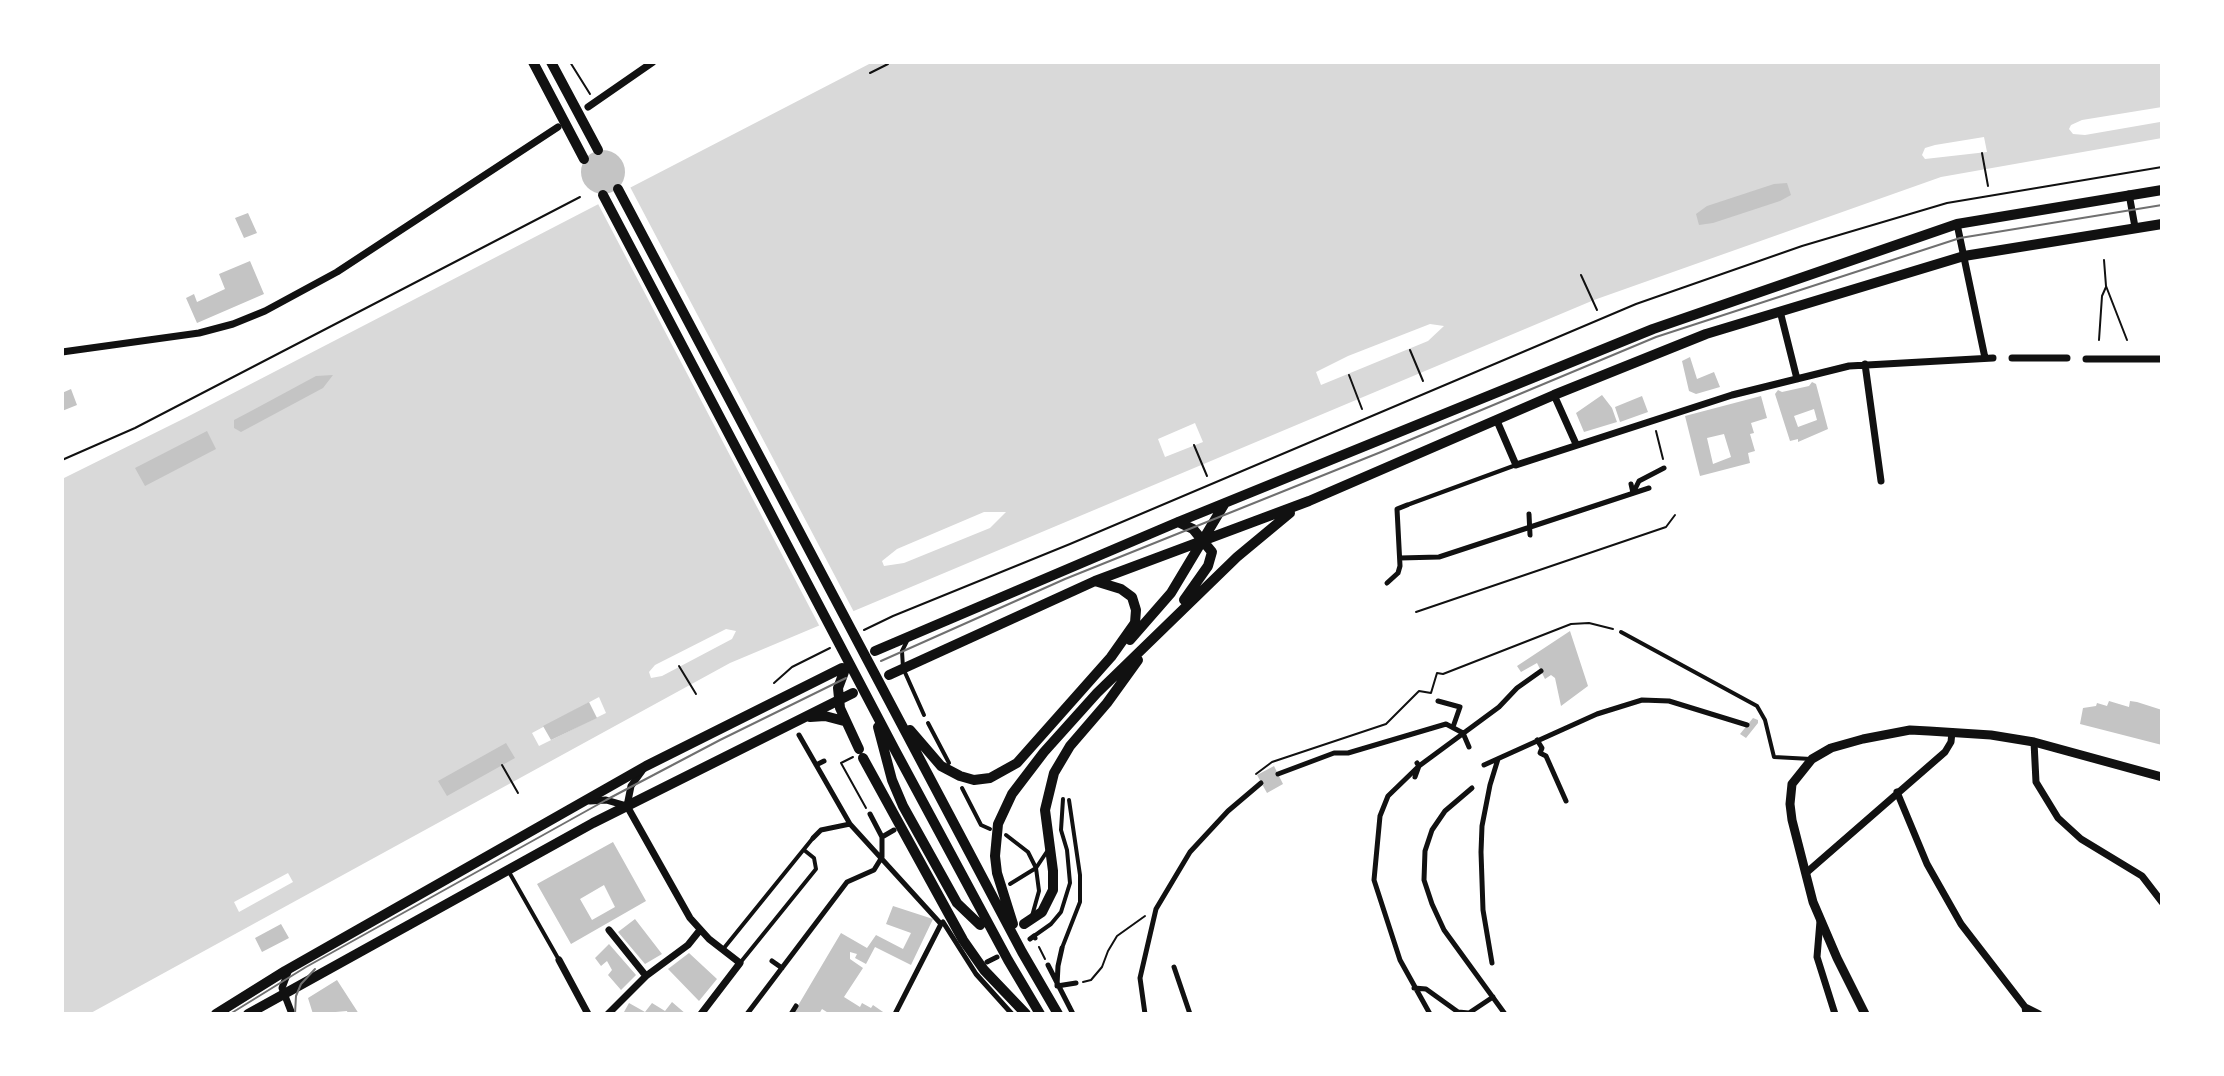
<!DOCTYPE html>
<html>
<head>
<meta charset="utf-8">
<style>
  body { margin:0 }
  #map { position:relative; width:2224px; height:1076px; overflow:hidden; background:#fff; font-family:"DM Sans",sans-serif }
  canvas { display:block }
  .frame { position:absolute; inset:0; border:64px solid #fff; pointer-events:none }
</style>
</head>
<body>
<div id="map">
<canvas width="2224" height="1076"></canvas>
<div class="frame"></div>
</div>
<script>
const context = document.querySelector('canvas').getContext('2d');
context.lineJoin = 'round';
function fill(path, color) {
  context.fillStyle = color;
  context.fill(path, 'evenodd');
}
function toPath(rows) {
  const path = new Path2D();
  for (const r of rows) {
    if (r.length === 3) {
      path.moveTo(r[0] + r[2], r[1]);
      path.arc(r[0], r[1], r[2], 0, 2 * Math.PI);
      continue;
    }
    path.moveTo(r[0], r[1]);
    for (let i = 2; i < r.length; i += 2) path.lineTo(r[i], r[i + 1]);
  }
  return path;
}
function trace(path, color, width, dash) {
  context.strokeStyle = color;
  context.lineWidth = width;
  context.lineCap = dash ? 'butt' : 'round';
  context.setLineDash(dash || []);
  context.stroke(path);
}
fill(toPath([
  [873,62,2162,62,2162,138,1941,177,1594,300,730,663,89,1014,62,1014,62,479,187,417]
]), '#d9d9d9');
fill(toPath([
  [2162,107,2160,122,2085,135,2073,134,2069,129,2071,125,2082,120],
  [1984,137,1987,152,1925,159,1922,155,1925,148,1935,145],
  [628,183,855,614,821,629,596,200],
  [1430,324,1444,326,1428,341,1321,385,1316,372,1348,356],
  [1195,423,1203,442,1165,457,1158,439],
  [984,512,1006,512,990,528,904,563,884,566,882,561,897,549],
  [726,629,736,631,732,639,662,676,651,678,649,672,655,665],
  [599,697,606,713,539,746,532,733],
  [288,873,293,882,239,912,234,902]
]), '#fff');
fill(toPath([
  [603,172,22],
  [1787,183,1791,195,1780,201,1713,223,1699,225,1696,214,1707,206,1774,184],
  [248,213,257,233,244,238,235,218],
  [250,261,264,294,197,323,186,298,194,294,197,302,225,289,219,274],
  [1690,357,1697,379,1714,372,1720,387,1696,394,1689,391,1682,361],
  [333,375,323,388,241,432,234,428,234,420,253,410,316,376],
  [1812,382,1816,384,1828,429,1798,442,1798,439,1790,441,1775,394,1778,390,1782,392,1809,386],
  [1814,409,1817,420,1798,427,1794,416],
  [71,389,77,405,62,411,62,393],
  [1602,395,1612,408,1617,422,1584,432,1576,413],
  [1642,396,1648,412,1620,422,1615,407],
  [1761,396,1767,418,1751,423,1754,433,1750,434,1755,451,1748,453,1750,463,1700,476,1685,416],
  [1724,434,1731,457,1713,464,1707,438],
  [207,431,216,449,145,486,135,468],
  [1570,631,1588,686,1561,706,1555,678,1551,675,1545,679,1537,663,1521,672,1517,666],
  [2109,701,2129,707,2130,701,2137,702,2162,710,2162,745,2080,724,2083,708,2096,706,2097,703,2107,706],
  [589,702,597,718,551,740,543,726],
  [1753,718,1758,720,1758,723,1746,738,1740,734],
  [506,743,515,758,447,796,438,781],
  [1274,766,1283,784,1267,793,1257,775],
  [613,842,646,901,571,944,537,884],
  [604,885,615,907,592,920,580,899],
  [893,906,933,919,911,965,875,947,866,964,855,958,857,954,850,952,850,959,863,968,844,997,860,1007,862,1003,871,1008,873,1005,886,1014,830,1014,822,1009,819,1014,793,1014,841,933,867,948,876,935,903,949,911,933,886,924],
  [635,919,662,954,645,964,618,932],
  [281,924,289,938,262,952,255,938],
  [609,944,636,975,621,990,608,975,612,970,607,961,601,966,595,958],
  [689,953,717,979,699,1001,668,969],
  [337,980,359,1014,348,1014,347,1011,313,1014,308,998],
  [672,1002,686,1014,624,1012,629,1003,645,1012,652,1003,665,1011]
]), '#c4c4c4');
trace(toPath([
  [570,62,590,94],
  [870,73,888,64],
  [1982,153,1988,186],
  [2104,260,2106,286,2127,340],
  [1581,275,1597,310],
  [2099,340,2102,296,2106,287],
  [1410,350,1423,381],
  [1349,375,1362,409],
  [1656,431,1663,459],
  [1194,445,1207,476],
  [62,460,135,428,580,197],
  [1416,612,1666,527,1675,515],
  [864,630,893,616,1070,544,1636,304,1802,246,1947,203,2162,167],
  [679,666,696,694],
  [774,683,792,667,830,648],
  [853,757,841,763,866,808],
  [502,765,518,793],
  [1256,774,1272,762,1386,724,1419,691,1431,693,1437,673,1443,674,1571,624,1589,623,1613,629],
  [1039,947,1045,959],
  [1083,982,1091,980,1102,967,1108,951,1117,936,1145,916]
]), '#111', 2);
trace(toPath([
  [1407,505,1516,465],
  [1621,632,1757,706,1765,720,1774,757,1811,759],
  [907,641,902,651,903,668,924,715],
  [928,723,949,763],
  [962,788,981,825,990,829],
  [1006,835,1028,852,1036,868,1039,891,1032,916],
  [509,872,559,960],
  [1010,884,1036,868,1048,850],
  [1034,936,1051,924,1061,912,1070,883,1067,850,1061,830,1063,799],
  [724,948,813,838],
  [1062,948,1080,902,1080,875,1069,800],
  [740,963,816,869,814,858,804,850]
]), '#111', 4);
trace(toPath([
  [1631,484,1633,493,1639,481,1664,468],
  [1529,514,1530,535],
  [1400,558,1439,557,1649,488],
  [1387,583,1398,573,1400,566,1397,509,1407,505],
  [1438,701,1460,707,1453,727],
  [799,735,850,824,941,924,943,922,976,974,1012,1014],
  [1537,740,1542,748,1540,753,1546,756,1566,801],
  [816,765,824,761],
  [1484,765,1597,714,1642,700,1669,701,1747,725],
  [1278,774,1334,753,1348,753,1446,724,1463,733,1469,747],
  [1415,777,1419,766,1417,763],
  [1472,788,1445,811,1432,830,1425,851,1424,880,1432,904,1444,930,1505,1014],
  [882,837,894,830],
  [813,838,821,830,850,824],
  [1030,939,1034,936,1035,938],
  [772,961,782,968],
  [987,962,997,957],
  [1492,963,1483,910,1481,852,1482,826,1490,785,1498,759],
  [1048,965,1073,1014],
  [1174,967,1190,1014],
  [1057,985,1058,966,1062,948],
  [1057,986,1076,983],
  [1414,988,1426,989,1458,1012,1469,1013,1493,997],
  [747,1014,847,882,874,870,882,857,882,837,870,814],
  [791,1014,796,1006],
  [895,1014,941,924],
  [1145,1014,1140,978,1156,909,1190,852,1228,811,1261,783],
  [1430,1014,1400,960,1374,880,1380,816,1388,796,1419,766,1499,707,1517,688,1541,671]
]), '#111', 5);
trace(toPath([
  [588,107,653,62],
  [2129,194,2135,227],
  [1957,224,1985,358],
  [1780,311,1797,379],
  [62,352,199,333,233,324,265,311,337,272,558,127],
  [2012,358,2067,358],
  [2086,359,2162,359],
  [1865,364,1881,481],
  [1554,395,1576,444],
  [1497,421,1516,465,1732,395,1849,366,1993,358],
  [2034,742,2036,782,2058,818,2081,839,2142,876,2162,902],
  [1897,792,1927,864,1961,924,2025,1007,2026,1014],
  [590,801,606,800,627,806],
  [627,806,690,918,709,939,740,963,701,1014],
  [627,806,631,786,642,771],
  [1806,873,1945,752,1951,742,1952,732],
  [1820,921,1817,957,1835,1014],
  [609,930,646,976],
  [559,960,588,1014],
  [288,972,282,988,292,1014],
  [2025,1007,2039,1014],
  [608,1014,646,976,688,945,700,930]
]), '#111', 7);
trace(toPath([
  [1865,1014,1837,958,1813,902,1792,820,1790,804,1792,784,1812,759,1831,748,1863,739,1910,730,1929,731,1991,735,2034,742,2162,777]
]), '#111', 9);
trace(toPath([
  [533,62,584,159],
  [551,62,598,150],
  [618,189,1022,952,1058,1014],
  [603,195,895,750,1008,960,1040,1014],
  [1178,522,1193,529,1212,552,1208,566,1184,600],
  [1130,640,1171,593,1225,503],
  [875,651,1178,522,1653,329,1957,224,2162,190],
  [844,672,838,688,840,708,859,749],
  [889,675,1095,581,1309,501,1554,395,1706,334,1964,256,2162,224],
  [810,717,825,716,844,721],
  [878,727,892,780,903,806,957,903,980,925],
  [910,730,941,766,960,776,974,780,990,778,1017,763,1111,657,1135,623,1136,610,1132,597,1121,589,1095,581],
  [863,758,963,940,984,970,1026,1014],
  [1013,924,997,873,995,856,998,824,1012,794,1044,752,1097,693,1237,557,1290,513],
  [1024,924,1042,912,1053,890,1053,871,1045,810,1054,773,1070,746,1107,703,1138,660],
  [216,1014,285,971,646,766,842,668],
  [248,1014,593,823,853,693]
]), '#111', 10);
trace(toPath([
  [881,661,1065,579,1381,452,1656,337,1960,238,2162,205],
  [230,1014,306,967,606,800,720,740,846,678],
  [295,1014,296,996,301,984,315,969]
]), '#707070', 2);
</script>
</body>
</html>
